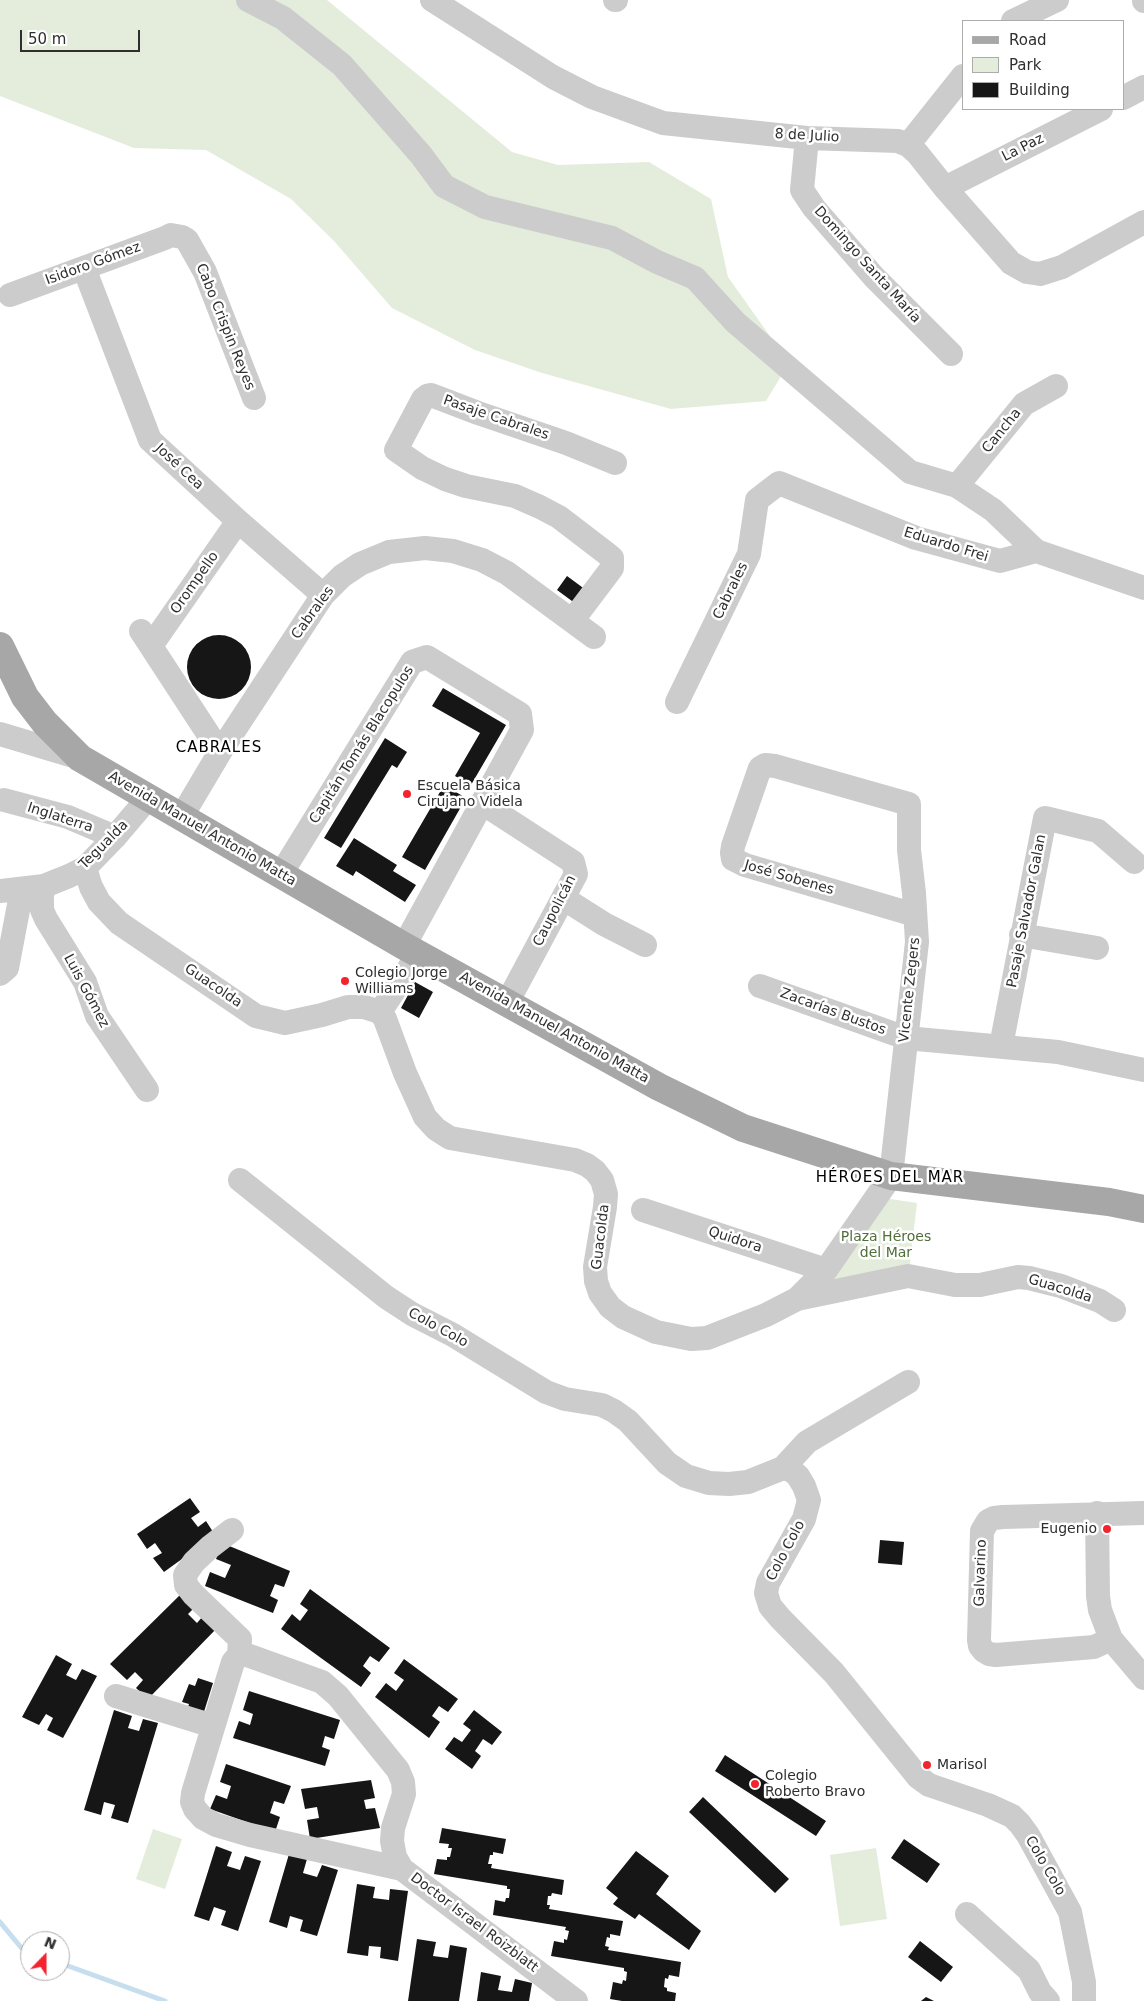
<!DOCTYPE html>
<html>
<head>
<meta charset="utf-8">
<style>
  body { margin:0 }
  #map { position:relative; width:1144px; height:2001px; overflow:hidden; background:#fff; font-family:"DejaVu Sans",sans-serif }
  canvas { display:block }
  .legend { position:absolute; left:962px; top:20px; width:162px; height:90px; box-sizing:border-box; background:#fff; border:1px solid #acacac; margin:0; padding:6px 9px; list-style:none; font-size:15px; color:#2f2f2f }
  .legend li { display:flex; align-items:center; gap:10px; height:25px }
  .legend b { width:25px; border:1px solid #acacac }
  .north { position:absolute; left:20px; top:1931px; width:50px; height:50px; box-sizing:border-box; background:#fff; border:1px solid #acacac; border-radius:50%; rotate:22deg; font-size:14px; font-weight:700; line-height:20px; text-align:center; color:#2f2f2f }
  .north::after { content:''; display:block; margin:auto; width:18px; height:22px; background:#f2242f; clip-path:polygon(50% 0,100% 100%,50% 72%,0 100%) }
  .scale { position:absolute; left:20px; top:30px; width:120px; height:22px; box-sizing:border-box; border:2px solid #2f2f2f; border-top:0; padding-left:6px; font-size:15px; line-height:18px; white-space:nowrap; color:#2f2f2f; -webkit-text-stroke:4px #fff; paint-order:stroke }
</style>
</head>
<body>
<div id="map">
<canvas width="1144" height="2001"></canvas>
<ul class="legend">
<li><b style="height:6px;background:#a7a7a7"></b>Road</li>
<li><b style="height:14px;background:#e4eddb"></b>Park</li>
<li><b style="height:14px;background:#161616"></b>Building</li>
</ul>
<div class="north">N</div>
<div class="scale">50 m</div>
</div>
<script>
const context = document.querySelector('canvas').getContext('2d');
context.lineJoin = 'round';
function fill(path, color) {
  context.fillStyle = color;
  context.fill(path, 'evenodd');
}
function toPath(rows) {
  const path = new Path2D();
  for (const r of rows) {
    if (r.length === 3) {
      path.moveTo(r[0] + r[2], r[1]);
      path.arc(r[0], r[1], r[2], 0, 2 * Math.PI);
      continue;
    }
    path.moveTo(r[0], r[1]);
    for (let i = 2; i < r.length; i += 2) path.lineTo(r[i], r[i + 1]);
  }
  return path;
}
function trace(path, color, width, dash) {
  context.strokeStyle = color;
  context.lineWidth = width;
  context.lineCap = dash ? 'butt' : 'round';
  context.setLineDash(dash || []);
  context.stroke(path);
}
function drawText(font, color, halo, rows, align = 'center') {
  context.font = font + ' "DejaVu Sans",sans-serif';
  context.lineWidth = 5;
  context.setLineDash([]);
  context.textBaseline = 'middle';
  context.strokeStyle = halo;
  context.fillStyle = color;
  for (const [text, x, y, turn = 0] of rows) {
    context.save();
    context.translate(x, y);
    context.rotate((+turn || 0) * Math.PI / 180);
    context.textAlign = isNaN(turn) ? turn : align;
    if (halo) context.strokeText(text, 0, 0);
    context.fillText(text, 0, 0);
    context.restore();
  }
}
fill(toPath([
  [0,0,327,0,512,152,558,165,649,162,711,199,728,277,789,363,766,401,671,409,542,373,475,350,392,308,334,241,291,199,206,150,134,148,0,96],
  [884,1198,917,1203,909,1271,820,1287],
  [153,1829,182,1839,165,1889,136,1879],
  [876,1848,887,1919,840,1926,830,1855]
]), '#e4eddb');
trace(toPath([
  [0,1922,24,1951,30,1953],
  [60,1963,165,2001]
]), '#c6deee', 5);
fill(toPath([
  [567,576,586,590,576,604,557,590],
  [219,667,32],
  [443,688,506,725,471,785,455,776,480,733,432,706],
  [385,738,407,752,397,768,392,765,341,848,324,838],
  [444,785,466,798,425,870,402,857],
  [354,838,397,865,393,871,416,885,405,902,356,871,353,876,336,866],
  [415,982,433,992,419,1018,401,1008],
  [190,1498,200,1512,191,1518,198,1527,206,1521,215,1535,164,1572,153,1558,162,1553,155,1543,147,1549,137,1534],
  [880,1540,904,1542,902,1565,878,1563],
  [222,1543,290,1571,284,1587,275,1584,270,1596,278,1600,273,1613,205,1586,210,1572,225,1578,231,1565,216,1559],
  [310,1589,390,1648,379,1662,370,1656,363,1666,371,1673,361,1687,281,1629,292,1614,300,1621,308,1610,300,1604],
  [181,1594,195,1607,188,1614,197,1623,203,1616,217,1628,148,1699,136,1688,143,1680,135,1672,127,1680,110,1664],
  [56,1655,72,1664,66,1675,76,1680,82,1669,97,1676,63,1738,47,1730,53,1718,46,1714,39,1725,22,1717],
  [404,1659,458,1699,448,1712,439,1706,432,1716,440,1722,429,1738,375,1697,386,1683,396,1691,404,1680,394,1673],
  [198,1678,213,1683,203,1715,187,1710,189,1704,182,1702,189,1684,195,1686],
  [249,1691,340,1720,334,1739,325,1736,322,1747,330,1750,325,1766,233,1738,239,1721,250,1725,253,1714,243,1710],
  [114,1710,132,1716,128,1728,139,1731,143,1719,158,1723,128,1823,111,1818,115,1805,104,1802,101,1815,84,1810],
  [474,1710,502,1732,492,1745,483,1739,475,1751,481,1756,472,1769,445,1749,454,1737,462,1742,471,1730,463,1724],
  [725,1755,826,1821,816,1836,715,1771],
  [226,1764,291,1786,284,1804,274,1801,270,1813,280,1817,275,1832,210,1809,216,1795,227,1799,231,1786,220,1782],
  [371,1780,375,1798,364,1800,366,1809,375,1808,380,1828,310,1839,307,1820,319,1818,317,1807,305,1809,301,1789],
  [703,1797,789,1879,775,1893,689,1812],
  [442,1828,506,1839,503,1854,493,1852,493,1855,490,1855,488,1864,492,1864,491,1868,564,1880,562,1895,552,1893,551,1896,548,1896,547,1905,550,1905,549,1909,623,1921,620,1936,610,1934,610,1938,607,1937,605,1946,609,1947,608,1950,681,1962,679,1977,669,1975,668,1979,665,1978,664,1987,667,1988,667,1991,676,1993,675,2001,622,2001,610,1999,613,1982,622,1984,623,1980,626,1981,627,1972,624,1971,624,1968,551,1956,554,1941,564,1943,564,1939,567,1940,569,1931,565,1930,566,1927,493,1915,495,1900,505,1902,506,1898,509,1898,510,1889,507,1889,507,1886,434,1874,437,1859,447,1860,447,1857,450,1857,452,1848,448,1848,449,1844,439,1843],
  [904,1839,940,1864,927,1883,891,1858],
  [216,1846,232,1852,227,1866,240,1870,245,1856,261,1861,238,1931,221,1925,226,1911,214,1907,209,1921,194,1916],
  [636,1851,669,1876,656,1894,701,1931,689,1950,639,1914,635,1919,613,1904,618,1898,606,1888],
  [289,1854,307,1859,303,1873,317,1877,322,1865,338,1870,317,1936,300,1931,303,1920,290,1916,287,1928,269,1922],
  [357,1884,375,1887,373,1898,389,1900,390,1889,408,1891,398,1961,380,1958,381,1947,369,1946,368,1956,347,1953],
  [417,1939,436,1942,433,1956,448,1958,450,1945,467,1948,459,2001,408,2001],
  [920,1941,953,1967,941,1982,908,1957],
  [481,1972,501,1976,498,1990,512,1992,515,1979,532,1983,529,2001,477,2001],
  [926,1997,934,2001,921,2001]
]), '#161616');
trace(toPath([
  [248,0,283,18,342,65,421,155,444,186,485,207,612,238,657,262,695,278,735,322,910,472,957,486,993,510,1036,551],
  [432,0,553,77,592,97,663,123,807,138,898,141,908,145,917,153,945,188,1011,263,1027,272,1040,274,1062,267,1144,222],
  [615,0,616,0],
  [1144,0,1144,1],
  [1013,21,1057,0],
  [1123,98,1144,87],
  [807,138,802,190,814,208,874,277,951,354],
  [908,145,963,76],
  [945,188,1101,109],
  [84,268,150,440,238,521,323,595],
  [10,295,165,238,171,235,182,237,187,240,205,272,254,398],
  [957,486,1024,404,1056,386],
  [572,621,612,568,612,558,606,553,559,517,540,507,515,496,466,486,445,479,422,468,396,450,423,399,427,396,431,395,478,413,566,443,615,463],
  [141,631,220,752],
  [151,646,238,521],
  [677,702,749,554,757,500,779,483,916,538,1000,561,1036,551,1144,588],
  [0,734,80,758],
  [4,800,68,817,115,837],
  [482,803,573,862,576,874,507,1003],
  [182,816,220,752,323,595,342,576,360,564,389,552,425,548,453,551,482,560,507,573,594,637],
  [85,868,91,887,99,902,119,923,256,1016,285,1023,322,1015,348,1007,364,1007,380,1012,385,1019,405,1073,425,1117,436,1129,450,1138,575,1160,587,1165,595,1171,602,1180,606,1194,605,1207,595,1267,596,1281,600,1293,610,1307,623,1317,656,1332,691,1339,707,1338,766,1315,797,1299,826,1270,891,1176,917,942,914,893,909,850,909,804,775,766,765,765,760,768,733,846,732,853,733,859,745,865,915,915],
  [281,874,412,662,427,657,520,714,522,730,404,946],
  [44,886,42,896,42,910,46,919,85,982,97,1016,147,1090],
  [0,891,44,886,69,876,85,868,115,837,149,797],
  [563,898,604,924,645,945],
  [1021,935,1097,948],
  [0,974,7,968,22,889],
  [760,986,906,1038,1058,1052,1144,1070],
  [380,1012,419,953],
  [1001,1046,1045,818,1098,831,1134,862],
  [240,1180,386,1297,412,1314,453,1335,546,1392,565,1399,602,1405,614,1411,628,1421,667,1463,686,1476,709,1483,729,1484,748,1482,783,1468,791,1470,798,1476,804,1486,809,1500,804,1519,768,1583,766,1593,770,1606,780,1618,834,1673,918,1777,929,1785,988,1805,1012,1816,1020,1824,1028,1835,1070,1912,1084,1982,1084,2001],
  [643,1210,826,1270],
  [797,1299,908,1276,955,1285,980,1285,1018,1277,1029,1278,1061,1286,1100,1301,1114,1310],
  [783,1468,807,1442,908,1382],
  [1097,1513,1098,1596,1100,1610,1111,1639,1144,1678],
  [232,1530,210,1547,194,1562,185,1575,186,1585,193,1594,240,1639,239,1655],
  [1111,1639,1094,1647,996,1655,989,1654,984,1651,980,1646,979,1640,982,1531,988,1521,994,1518,1003,1517,1144,1513],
  [239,1655,247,1655,322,1682,338,1696,398,1770,403,1782,404,1794,393,1828,392,1841,395,1857,402,1869,576,2001],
  [239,1655,233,1662,193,1793,192,1802,195,1809,203,1818,216,1825,250,1835,402,1869],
  [116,1696,213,1726],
  [967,1914,1029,1970,1040,1992,1048,2001]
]), '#ccc', 24);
trace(toPath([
  [0,646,25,697,45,723,80,758,404,946,659,1087,743,1128,891,1176,1109,1202,1144,1209]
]), '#a7a7a7', 28);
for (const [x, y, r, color] of [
  [407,794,5,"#f2242f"],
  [345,981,5,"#f2242f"],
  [1107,1529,5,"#f2242f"],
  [927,1765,5,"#f2242f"],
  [755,1784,5,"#f2242f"]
]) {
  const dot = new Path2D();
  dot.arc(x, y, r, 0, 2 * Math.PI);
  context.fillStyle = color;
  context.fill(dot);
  trace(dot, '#fff', 2);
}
drawText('14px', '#2f2f2f', '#fff', [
  ["8 de Julio",807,136,3],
  ["La Paz",1023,148,-27],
  ["Isidoro Gómez",93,264,-20],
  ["Domingo Santa María",867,265,48],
  ["Cabo Crispin Reyes",225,327,68],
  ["Pasaje Cabrales",496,418,19],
  ["Cancha",1002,431,-51],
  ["José Cea",179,467,43],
  ["Eduardo Frei",946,545,17],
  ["Orompello",195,583,-55],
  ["Cabrales",731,591,-64],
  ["Cabrales",313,613,-54],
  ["Capitán Tomás Blacopulos",362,745,-58],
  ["Inglaterra",60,818,18],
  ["Avenida Manuel Antonio Matta",202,829,30],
  ["Tegualda",104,845,-45],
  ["José Sobenes",789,878,16],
  ["Caupolicán",555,911,-63],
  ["Pasaje Salvador Galan",1027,911,-79],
  ["Guacolda",213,986,34],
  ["Vicente Zegers",910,990,-84],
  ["Luis Gómez",86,991,62],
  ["Zacarías Bustos",833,1012,20],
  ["Avenida Manuel Antonio Matta",554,1028,29],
  ["Guacolda",601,1237,-83],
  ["Quidora",735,1240,18],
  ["Guacolda",1060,1289,17],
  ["Colo Colo",438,1328,29],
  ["Colo Colo",786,1551,-62],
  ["Galvarino",981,1573,-88],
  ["Colo Colo",1045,1866,60],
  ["Doctor Israel Roizblatt",474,1923,37]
]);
drawText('14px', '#2f2f2f', '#fff', [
  ["Escuela Básica",417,786],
  ["Cirujano Videla",417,802],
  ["Colegio Jorge",355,973],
  ["Williams",355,989],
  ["Eugenio",1097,1529,"right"],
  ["Marisol",937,1765],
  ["Colegio",765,1776],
  ["Roberto Bravo",765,1792]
], 'left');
drawText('14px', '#506e38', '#fff', [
  ["Plaza Héroes",886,1237],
  ["del Mar",886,1253]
]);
context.letterSpacing = '1px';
drawText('15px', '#000', '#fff', [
  ["CABRALES",219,748],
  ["HÉROES DEL MAR",890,1178]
]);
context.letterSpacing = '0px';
</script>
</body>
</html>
